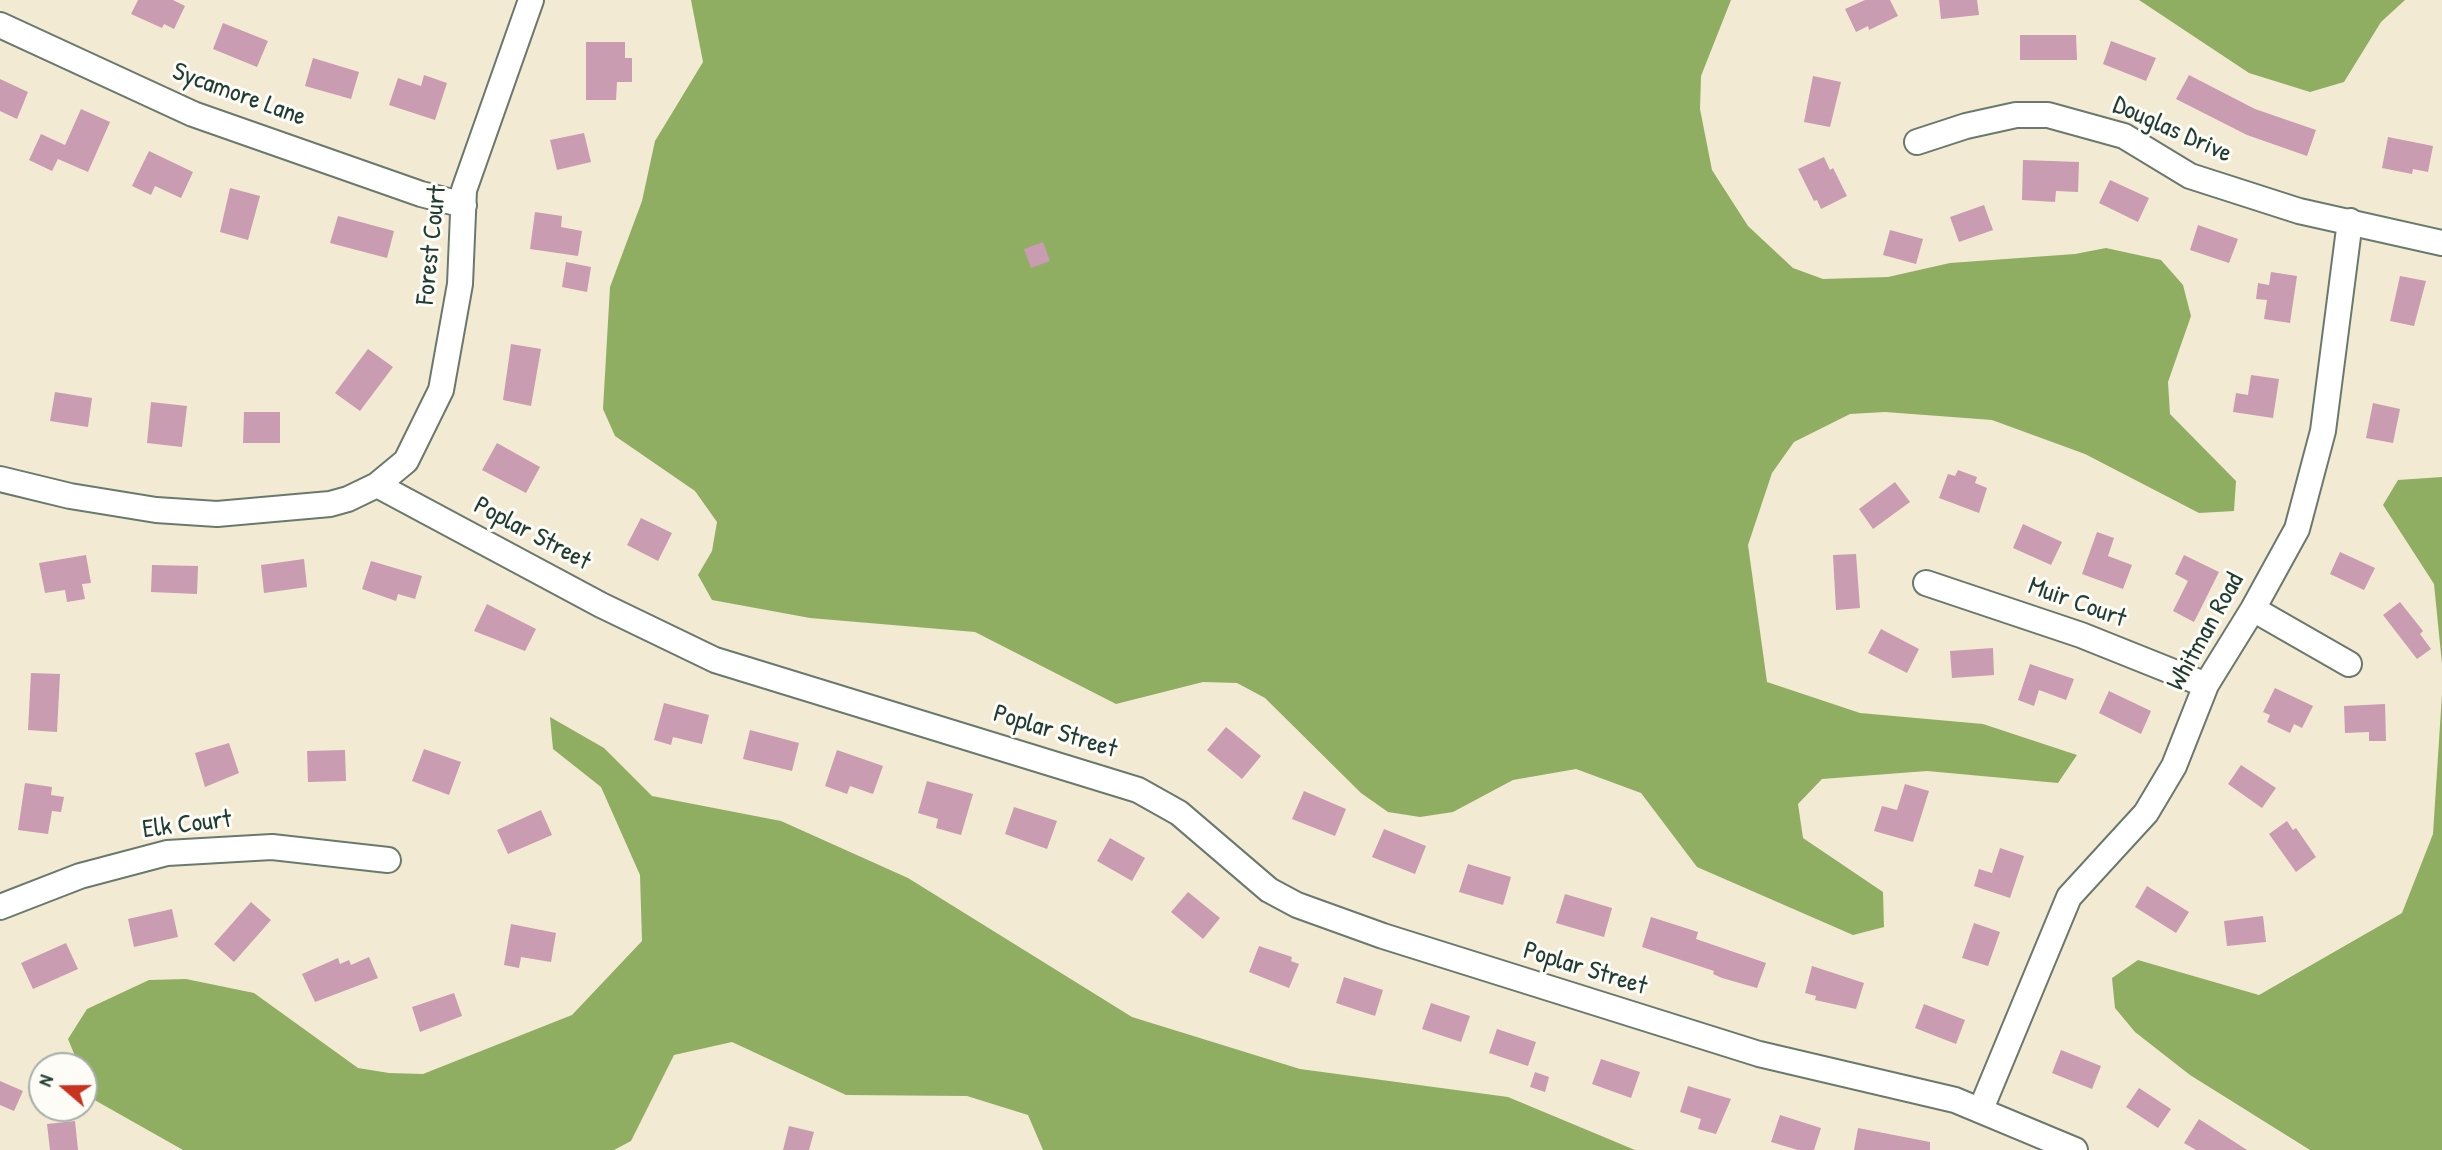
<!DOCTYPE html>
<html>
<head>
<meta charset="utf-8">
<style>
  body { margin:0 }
  #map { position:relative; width:2442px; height:1150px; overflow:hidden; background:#f3ead3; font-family:"Patrick Hand",sans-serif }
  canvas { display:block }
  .north { position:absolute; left:28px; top:1052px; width:70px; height:70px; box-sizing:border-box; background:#fdfcf7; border:2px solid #a4b0a9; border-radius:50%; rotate:290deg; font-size:19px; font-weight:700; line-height:28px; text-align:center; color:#1f3d34 }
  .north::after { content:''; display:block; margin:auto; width:24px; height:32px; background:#c8321e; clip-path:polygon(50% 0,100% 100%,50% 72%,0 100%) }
</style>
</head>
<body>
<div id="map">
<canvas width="2442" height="1150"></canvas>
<div class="north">N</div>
</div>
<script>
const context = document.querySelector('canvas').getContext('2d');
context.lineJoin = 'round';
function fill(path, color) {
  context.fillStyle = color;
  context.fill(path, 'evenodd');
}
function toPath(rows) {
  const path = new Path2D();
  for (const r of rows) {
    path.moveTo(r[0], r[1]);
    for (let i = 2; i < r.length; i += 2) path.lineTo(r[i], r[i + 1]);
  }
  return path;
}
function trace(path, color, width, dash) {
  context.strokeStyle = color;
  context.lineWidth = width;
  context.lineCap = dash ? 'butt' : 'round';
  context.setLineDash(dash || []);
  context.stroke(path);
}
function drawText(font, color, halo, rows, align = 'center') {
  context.font = font + ' "Patrick Hand",sans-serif';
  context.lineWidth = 6;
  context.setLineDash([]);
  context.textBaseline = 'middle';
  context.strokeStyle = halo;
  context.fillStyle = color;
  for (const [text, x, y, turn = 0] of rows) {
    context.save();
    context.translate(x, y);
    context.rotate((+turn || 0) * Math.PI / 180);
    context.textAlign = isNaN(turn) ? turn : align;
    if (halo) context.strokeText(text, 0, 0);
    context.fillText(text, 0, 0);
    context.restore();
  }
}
fill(toPath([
  [691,0,1731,0,1701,76,1700,109,1712,170,1748,226,1793,268,1823,279,1888,277,1950,263,2075,254,2106,248,2161,260,2183,285,2191,316,2168,382,2170,414,2236,481,2234,511,2199,513,2085,454,1992,420,1885,412,1850,414,1794,442,1772,473,1748,545,1767,682,1860,713,1983,724,2077,755,2058,783,1927,771,1822,779,1798,804,1803,838,1883,892,1884,927,1853,935,1697,867,1641,793,1576,769,1513,780,1453,812,1420,817,1388,812,1361,793,1265,698,1237,683,1203,682,1116,704,975,632,810,618,712,600,698,575,712,551,717,522,695,491,615,436,603,409,610,287,642,201,655,141,703,62],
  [2139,0,2405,0,2381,22,2344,82,2310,92,2249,73],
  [2442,477,2442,664,2434,584,2383,505,2398,480],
  [2442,694,2442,1150,2310,1150,2190,1075,2135,1032,2115,1008,2112,978,2138,960,2259,995,2402,913,2433,834],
  [550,717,604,748,652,796,781,821,908,878,1132,1017,1300,1069,1508,1097,1635,1150,1043,1150,1028,1115,967,1096,846,1095,732,1042,674,1055,631,1141,614,1150,183,1150,91,1098,84,1080,84,1066,79,1066,68,1039,87,1009,149,980,186,979,254,993,358,1068,389,1073,423,1074,572,1015,642,941,640,875,601,787,553,749]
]), '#8fae61');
fill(toPath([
  [138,0,173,0,185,6,174,29,164,24,162,28,131,14],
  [1865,0,1890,0,1898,16,1869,30,1868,26,1856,32,1845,9],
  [1939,0,1977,0,1979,15,1941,19],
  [223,23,268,41,257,67,213,49],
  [2020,35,2076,35,2077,60,2020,60],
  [2111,41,2156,58,2146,81,2103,64],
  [586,42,625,42,625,58,632,58,632,82,617,82,616,100,586,100],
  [313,58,359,72,351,99,305,86],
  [424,75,447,83,435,120,389,105,398,78,421,86],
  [2189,75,2255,109,2316,130,2307,156,2247,135,2176,99],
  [1813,76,1841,82,1830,127,1804,122],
  [0,79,28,92,17,119,0,111],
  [81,109,110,122,88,172,58,159,52,171,29,160,41,134,65,145],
  [584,133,591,162,557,170,550,140],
  [2388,137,2433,146,2428,172,2413,169,2412,174,2382,168],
  [149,151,193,172,181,198,155,186,151,195,132,186],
  [1824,157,1830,170,1833,168,1847,196,1821,209,1817,200,1814,201,1798,169],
  [2023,160,2079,162,2078,192,2056,191,2055,202,2022,200],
  [2110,180,2149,198,2138,222,2099,203],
  [230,188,260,196,248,240,220,232],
  [1984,205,1993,230,1959,242,1950,217],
  [535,212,562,216,561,227,582,231,578,256,530,249],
  [338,216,394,231,387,258,330,243],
  [2198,225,2238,239,2229,263,2190,250],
  [1890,230,1923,239,1916,264,1883,255],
  [1043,242,1050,261,1031,268,1024,249],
  [566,262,591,267,587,292,562,287],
  [2271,272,2297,276,2290,323,2264,319,2267,300,2256,299,2258,283,2269,285],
  [2400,276,2426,281,2414,326,2390,321],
  [511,344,541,349,531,406,503,400],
  [368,349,393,367,360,411,335,393],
  [2251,375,2279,379,2273,418,2233,412,2236,393,2248,395],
  [55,392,92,398,88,427,50,421],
  [151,402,187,406,182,447,147,443],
  [2373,403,2400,409,2393,443,2366,438],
  [244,412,280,412,280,443,243,443],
  [497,443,540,467,526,493,482,470],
  [1958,470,1977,477,1975,483,1987,488,1979,513,1939,498,1948,474,1955,476],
  [1895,482,1910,502,1873,529,1859,509],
  [641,518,672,533,658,561,627,545],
  [2023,524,2062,542,2051,565,2013,548],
  [2097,532,2114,538,2108,556,2132,565,2123,589,2082,574],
  [2340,552,2375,568,2364,590,2330,574],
  [1856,554,1860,608,1836,610,1833,555],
  [86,555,91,583,82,584,85,599,67,602,65,590,45,593,39,563],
  [2184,555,2219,572,2194,622,2173,611,2188,581,2175,574],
  [304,559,307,587,264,593,261,565],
  [371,561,422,576,415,599,398,594,396,601,362,589],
  [152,565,198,566,197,594,151,592],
  [2400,602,2423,631,2420,634,2431,649,2417,659,2383,615],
  [487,604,536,629,525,651,474,631],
  [1881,629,1919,649,1907,673,1868,653],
  [1993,648,1994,675,1952,678,1950,651],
  [2030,664,2074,679,2066,700,2039,690,2034,706,2018,700],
  [31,673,60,674,57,732,28,730],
  [2275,688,2313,706,2302,728,2294,724,2290,733,2267,722,2270,715,2263,712],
  [2109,691,2151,711,2141,734,2099,713],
  [664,703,709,715,702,744,673,737,671,745,654,740],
  [2385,704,2386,741,2369,741,2369,732,2345,733,2344,706],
  [1226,727,1261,756,1242,779,1207,750],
  [750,730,799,743,792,771,743,759],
  [229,743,239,773,205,787,195,753],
  [424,749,461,762,449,795,412,781],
  [345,750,346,781,308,782,307,751],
  [837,750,883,766,873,794,850,786,847,794,825,786],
  [2241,765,2276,788,2262,808,2228,784],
  [927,781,973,794,961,835,936,828,938,819,918,813],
  [25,783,52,787,51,795,64,797,61,812,52,811,48,834,18,830],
  [1905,784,1929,791,1913,842,1874,831,1882,806,1897,810],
  [1304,791,1346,809,1335,836,1292,819],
  [1014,807,1057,821,1047,849,1005,834],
  [541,810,552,835,508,854,497,830],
  [2287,821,2293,830,2296,828,2316,857,2296,872,2269,834],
  [1384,829,1426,846,1415,874,1372,857],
  [1110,838,1145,858,1132,881,1097,861],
  [2000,848,2024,856,2010,898,1974,886,1979,869,1992,873],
  [1468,864,1511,877,1503,905,1459,892],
  [2147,886,2189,912,2176,933,2135,907],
  [1188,892,1220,918,1203,939,1171,912],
  [1565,894,1612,908,1604,937,1556,923],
  [251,902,271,920,234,962,214,944],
  [172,909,178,937,134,947,128,919],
  [2263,916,2266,942,2227,946,2224,921],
  [1651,917,1698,932,1696,939,1766,963,1757,988,1722,978,1713,974,1714,971,1642,947],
  [1974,923,2000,932,1988,966,1962,958],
  [511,924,556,933,551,962,521,957,519,968,504,965],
  [66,943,78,969,33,989,21,963],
  [1259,946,1292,957,1291,961,1299,964,1289,988,1249,972],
  [369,957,378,978,315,1002,302,974,338,958,340,964,349,960,351,965],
  [1812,966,1864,983,1856,1009,1815,1000,1816,996,1805,993],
  [1344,977,1383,990,1375,1016,1336,1003],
  [454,993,462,1016,420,1032,412,1007],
  [1431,1003,1470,1016,1461,1042,1422,1029],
  [1924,1004,1965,1020,1956,1044,1915,1028],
  [1497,1029,1536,1042,1528,1066,1489,1053],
  [2061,1050,2101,1066,2092,1089,2052,1073],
  [1601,1059,1640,1072,1631,1098,1592,1084],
  [1535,1072,1549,1077,1545,1092,1530,1087],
  [0,1081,23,1091,14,1111,0,1105],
  [1688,1086,1731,1099,1716,1134,1698,1129,1701,1119,1680,1112],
  [2139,1088,2171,1109,2158,1128,2126,1107],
  [1780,1115,1821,1128,1814,1150,1798,1150,1771,1142],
  [2199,1119,2247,1150,2196,1150,2184,1143],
  [75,1121,78,1150,50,1150,47,1124],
  [789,1126,814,1132,809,1150,783,1150],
  [1858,1128,1930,1142,1930,1150,1854,1150]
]), '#c99cb1');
const minor = toPath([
  [0,25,193,114,421,194,464,205],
  [1917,142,1966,126,2016,115,2048,115,2124,136,2190,176,2299,211,2442,243],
  [0,479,70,496,156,510,217,514,330,504,348,499,377,485,406,461,441,390,460,284,464,190,531,0],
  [377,485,601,605,715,660,1138,790,1179,813,1269,890,1297,905,1383,936,1759,1054,1955,1100,2075,1150],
  [1926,583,2081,635,2206,685],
  [2253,609,2349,664],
  [0,907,80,876,167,853,272,847,388,860],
  [1981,1109,2069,897,2146,813,2174,766,2206,685,2253,609,2297,529,2323,431,2350,221]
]);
trace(minor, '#697a6c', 28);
trace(minor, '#fff', 24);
drawText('26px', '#1f3d34', '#fdfcf7', [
  ["Sycamore Lane",239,95,20],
  ["Douglas Drive",2172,130,24],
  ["Forest Court",432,245,-84],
  ["Poplar Street",532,534,28],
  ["Muir Court",2077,603,20],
  ["Whitman Road",2206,632,-61],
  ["Poplar Street",1055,732,17],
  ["Elk Court",187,825,-7],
  ["Poplar Street",1585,969,17]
]);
</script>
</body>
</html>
